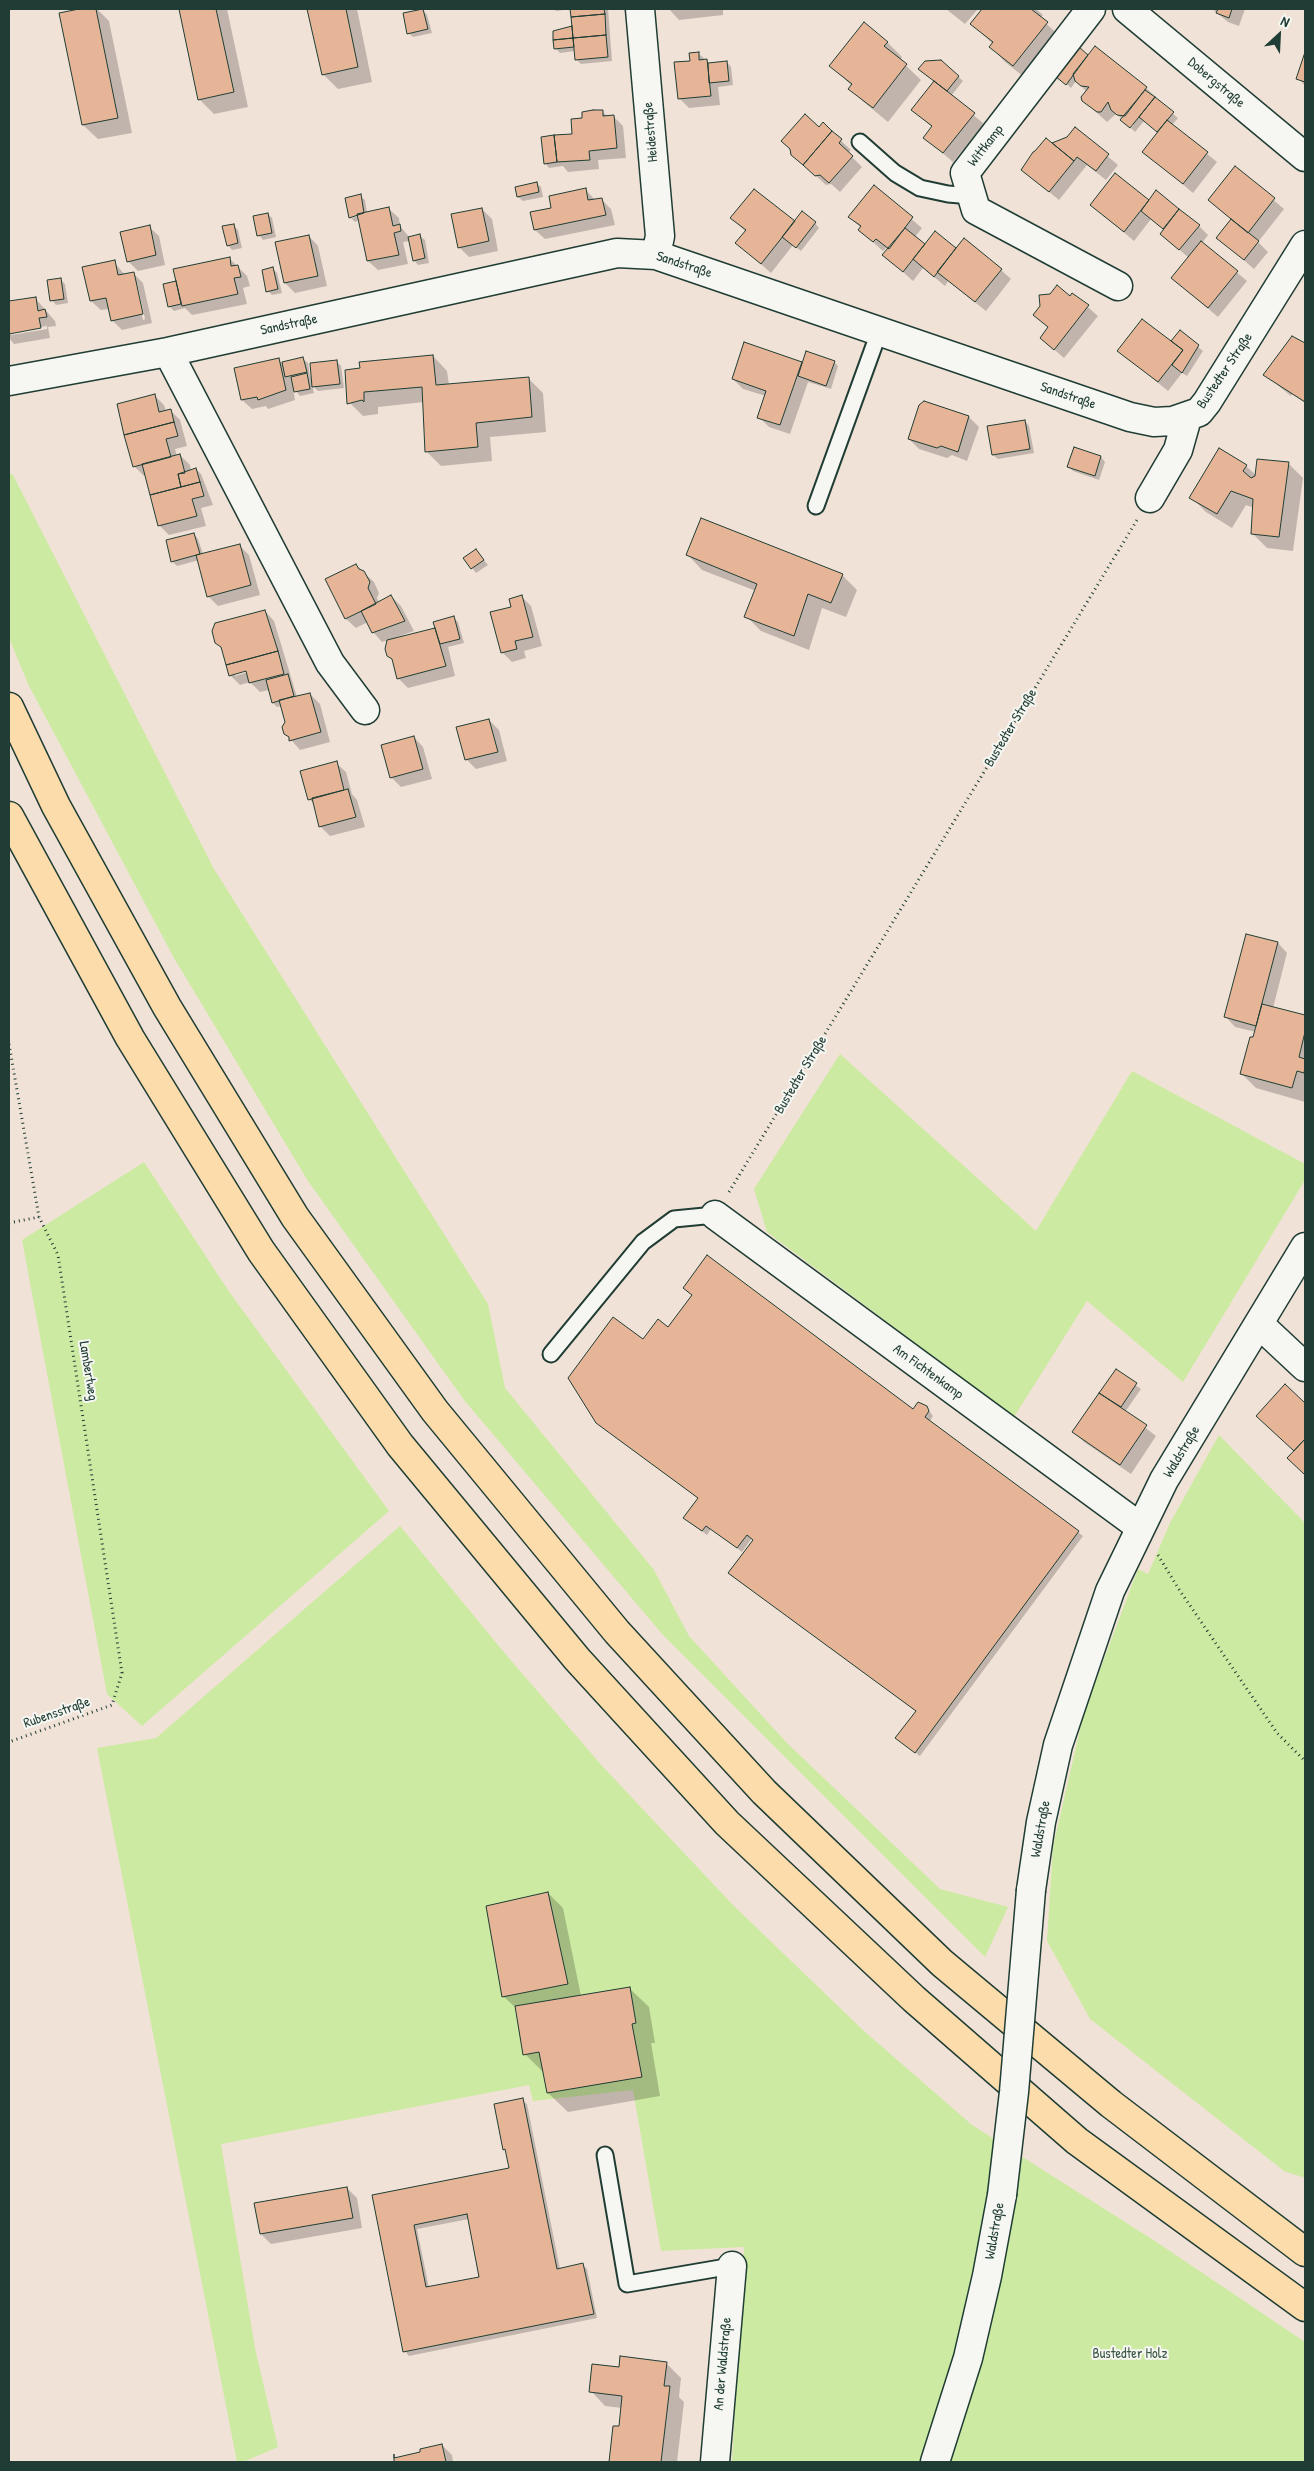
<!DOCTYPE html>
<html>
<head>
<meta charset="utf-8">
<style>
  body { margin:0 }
  #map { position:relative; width:1314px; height:2471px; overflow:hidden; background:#f1e2d7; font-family:"Patrick Hand",sans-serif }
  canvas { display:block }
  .frame { position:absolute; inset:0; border:10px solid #1f3d34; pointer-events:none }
  .north { position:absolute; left:1254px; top:10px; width:50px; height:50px; -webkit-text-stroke:4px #f6f6f2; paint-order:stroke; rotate:25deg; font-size:14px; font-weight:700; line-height:20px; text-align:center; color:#1f3d34 }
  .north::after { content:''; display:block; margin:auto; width:18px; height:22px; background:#1f3d34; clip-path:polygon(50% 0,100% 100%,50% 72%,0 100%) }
</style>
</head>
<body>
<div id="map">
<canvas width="1314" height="2471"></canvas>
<div class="frame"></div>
<div class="north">N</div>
</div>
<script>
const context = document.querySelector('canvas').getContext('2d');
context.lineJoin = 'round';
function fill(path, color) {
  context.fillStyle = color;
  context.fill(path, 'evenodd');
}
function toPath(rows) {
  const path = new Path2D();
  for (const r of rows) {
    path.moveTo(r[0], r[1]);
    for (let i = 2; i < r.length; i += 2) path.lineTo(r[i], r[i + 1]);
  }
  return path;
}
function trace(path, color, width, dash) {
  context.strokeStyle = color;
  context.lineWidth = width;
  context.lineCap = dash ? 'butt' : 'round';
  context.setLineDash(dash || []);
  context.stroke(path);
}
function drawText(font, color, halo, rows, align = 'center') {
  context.font = font + ' "Patrick Hand",sans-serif';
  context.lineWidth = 4;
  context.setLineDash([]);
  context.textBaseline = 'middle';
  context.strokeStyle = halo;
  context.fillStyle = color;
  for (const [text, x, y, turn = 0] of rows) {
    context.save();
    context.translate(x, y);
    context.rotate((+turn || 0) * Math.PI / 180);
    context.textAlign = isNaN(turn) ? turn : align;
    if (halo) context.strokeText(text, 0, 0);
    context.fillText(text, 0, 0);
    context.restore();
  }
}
fill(toPath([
  [9,473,13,475,214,869,488,1304,505,1388,654,1570,689,1636,787,1743,940,1889,1008,1907,985,1957,663,1635,464,1400,308,1181,174,958,29,686,9,638],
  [840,1054,1036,1231,1132,1071,1305,1164,1305,1180,1183,1382,1087,1301,1014,1417,767,1232,754,1189],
  [144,1162,230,1293,389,1511,142,1726,107,1694,22,1240],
  [1219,1435,1305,1523,1305,2178,1284,2171,1090,2019,1047,1941,1053,1847,1084,1712,1138,1569,1148,1574,1170,1523],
  [400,1526,507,1656,604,1768,733,1905,864,2031,972,2125,1155,2241,1305,2342,1305,2462,732,2462,744,2247,661,2251,633,2090,533,2101,529,2085,221,2144,255,2348,278,2447,243,2462,237,2462,97,1748,156,1738]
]), '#cceaa1');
fill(toPath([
  [85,9,97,9,109,21,132,133,98,139,83,125,60,14],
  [180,9,227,9,248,107,214,114,199,99],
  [309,9,357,9,372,82,338,89,323,74],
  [554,9,608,9,612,61,581,64,576,59,575,51,560,53,555,48,573,27,572,9,556,11],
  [669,9,723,9,723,15,679,20],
  [946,9,978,9,965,24],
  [984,9,1036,9,1043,15,1040,18,1062,38,1028,80,1005,62,991,47,993,44,972,24],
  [1212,9,1245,9,1239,26,1228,22],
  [423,10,427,15,432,33,413,37,409,33],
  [864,24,888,43,902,57,900,60,921,80,888,122,865,103,850,89,852,86,831,66],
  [698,53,710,64,727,62,731,67,733,85,718,87,720,105,689,108,679,98,691,62],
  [1089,56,1146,88,1156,97,1155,99,1178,118,1172,125,1217,162,1193,193,1144,152,1158,133,1144,121,1135,132,1131,128,1134,125,1122,119,1116,114,1107,122,1083,100,1087,92,1076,81,1071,88,1062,80],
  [1305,56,1305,86,1298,78],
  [941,61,963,81,951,96,984,124,953,162,925,138,933,128,913,110,935,82],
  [602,111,608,117,613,116,623,126,626,158,598,160,599,169,568,172,563,166,549,168,545,163],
  [823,124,851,150,848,153,862,167,840,192,831,184,826,185,792,154],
  [1075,129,1118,165,1106,180,1087,165,1059,200,1022,170,1052,145,1068,138],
  [1235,167,1284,209,1258,242,1268,252,1254,269,1218,238,1232,220,1209,200],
  [536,183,541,187,543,197,523,201,518,197,516,187],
  [874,187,922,228,915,237,925,245,935,233,956,250,1001,270,1011,279,986,311,948,281,945,286,923,268,913,281,884,255,888,249,886,248,883,251,859,230,861,228,850,217],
  [585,189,595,200,601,199,611,209,615,225,545,239,535,230,552,209],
  [1156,192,1199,226,1208,235,1202,243,1247,281,1218,317,1172,278,1189,258,1161,234,1165,230,1151,219,1134,241,1092,205,1149,202],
  [360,196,365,200,367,213,389,209,399,218,400,226,410,238,420,236,425,240,429,263,418,265,414,260,410,241,403,242,408,264,378,270,368,261,359,220,355,222,350,217],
  [363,214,352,218,352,216],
  [482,209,492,219,498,251,469,257,459,247],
  [268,214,272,218,276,237,263,240,259,235],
  [732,218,815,223,819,228,801,251,793,245,771,273,737,243,746,232],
  [233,225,238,230,242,248,232,250,228,245],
  [149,227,159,236,165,265,138,271,128,261],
  [309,236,318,246,327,286,295,293,285,283],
  [229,258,247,276,250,286,243,288,247,304,192,315,185,308,174,311,169,306,165,285,177,282],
  [114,262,125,275,133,273,143,283,152,323,122,330,112,320,109,309,101,310,91,301],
  [135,283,137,283,145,319,143,320],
  [273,269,277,273,282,293,272,295,268,291],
  [60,279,65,284,68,303,56,305,52,300],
  [1073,294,1098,316,1064,358,1041,338,1049,328,1035,315],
  [35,298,55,321,56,326,48,327,50,338,14,344,9,338,9,302],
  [47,326,47,329,11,335,11,332],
  [1180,332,1203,351,1187,376,1182,373,1168,391,1119,351,1171,343],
  [745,344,803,363,834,362,838,366,831,389,808,382,790,434,769,427,759,417,766,396,743,389,733,379],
  [1305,345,1305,403,1292,394,1291,396,1265,375],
  [433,356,447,371,449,385,528,378,543,393,546,432,490,437,492,461,441,466,426,451,424,402,378,407,378,414,363,416,348,401,346,371],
  [303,359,308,363,310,377,337,362,341,366,344,388,318,391,312,385,314,393,300,396,293,388,295,400,268,409,266,406,252,409,242,400,279,360,282,363],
  [155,396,164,405,166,411,170,410,180,420,187,446,175,449,177,456,180,455,190,465,191,471,196,469,201,474,213,505,201,508,206,526,169,535,159,525,146,475,144,476,134,466],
  [924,403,969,417,979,427,967,461,952,455,947,458,919,449,909,439],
  [1025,421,1029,426,1034,453,998,459,993,455],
  [1075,449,1101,457,1105,462,1099,480,1073,471,1069,467],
  [1288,463,1303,478,1293,551,1267,548,1252,533,1254,508,1246,505,1232,528,1206,512,1191,497,1246,466,1257,476],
  [194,534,198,539,203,554,239,545,249,555,260,595,218,606,208,596,199,560,177,566,172,561],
  [476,550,488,565,476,573,465,558],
  [688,555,842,575,857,590,846,617,822,608,809,650,761,631,746,616,756,591,702,570],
  [356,565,374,582,379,593,377,598,379,602,391,596,401,606,414,631,394,638,395,640,437,629,454,618,458,622,464,643,448,647,455,676,408,688,398,678,394,661,388,655,389,640,382,642,373,632,368,622,356,628,346,619,327,580],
  [522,597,531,606,542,646,524,651,526,658,512,662,502,652,512,608],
  [265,611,274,621,297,697,310,694,320,704,330,742,300,750,285,733,286,722,282,706,277,707,273,703,269,690,260,692,250,682,240,685,230,675],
  [252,669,252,671,235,676,235,673],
  [489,720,499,730,507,761,476,769,466,759],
  [414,737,423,747,432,779,401,787,391,777],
  [336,763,346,772,352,794,357,800,365,827,330,836,320,826,315,805,309,799],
  [1278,943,1287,953,1273,1008,1305,1017,1305,1102,1256,1088,1241,1073,1256,1032,1235,1027,1226,1017],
  [668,1328,913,1410,926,1407,933,1416,929,1422,1083,1536,920,1756,902,1743,917,1712,735,1577,754,1540,752,1538,742,1552,711,1529,707,1535,689,1522,699,1499,597,1423,644,1341],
  [1116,1371,1141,1389,1125,1412,1156,1436,1131,1474,1084,1442,1074,1432],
  [1285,1386,1305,1404,1305,1473,1288,1458,1295,1451],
  [548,1893,563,1908,581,1996,629,1988,649,2007,655,2043,651,2043,660,2096,568,2112,548,2093,545,2074,525,2054,517,2009,503,1996],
  [522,2100,527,2104,560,2269,583,2265,587,2269,597,2318,409,2356,405,2351,373,2196,511,2168,507,2152,504,2149],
  [469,2219,480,2278,429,2288,417,2229],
  [347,2188,357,2198,362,2228,271,2244,261,2234],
  [666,2363,681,2378,679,2397,684,2402,677,2462,610,2462,615,2427,620,2428,622,2408,605,2406,591,2391,620,2368],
  [442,2445,452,2455,453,2462,395,2462,395,2459,422,2453]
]), '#0003');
const building = toPath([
  [79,9,96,9,118,118,82,125,59,13,79,9],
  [179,9,216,9,234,92,198,100,179,9],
  [307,9,346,9,358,67,322,75,307,9],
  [423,9,428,29,407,34,403,13,423,9],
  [570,9,604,9,605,14,571,17,570,9],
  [982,9,1031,9,1048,22,1013,66,989,47,993,42,970,24,982,9],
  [1218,9,1232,9,1229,18,1216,13,1218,9],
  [605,14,606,35,573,38,571,17,605,14],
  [864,22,888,42,884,46,907,64,873,108,848,89,852,84,829,66,864,22],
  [572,26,573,38,553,40,553,31,572,26],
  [606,35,608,57,575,60,573,38,606,35],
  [573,38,574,47,554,49,553,40,573,38],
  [1095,46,1147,87,1125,116,1117,115,1111,110,1108,102,1101,112,1097,112,1082,101,1081,97,1089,87,1081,86,1075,81,1073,74,1095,46],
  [1079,47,1088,55,1066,85,1055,76,1079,47],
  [699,52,699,60,707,59,711,96,678,99,674,62,690,61,689,53,699,52],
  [1305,52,1305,82,1296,79,1305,52],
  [941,60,959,76,947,91,918,69,925,61,941,60],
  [727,61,729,81,709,83,708,63,727,61],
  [934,81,975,113,943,153,923,138,932,126,911,110,934,81],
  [1145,90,1155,97,1130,128,1120,120,1145,90],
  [1155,97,1174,112,1157,132,1139,117,1155,97],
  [593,110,603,110,603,116,614,115,617,148,589,151,590,160,557,162,554,135,572,134,571,119,582,118,582,112,593,110],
  [805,114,819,127,823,122,832,131,803,165,791,155,790,149,781,141,805,114],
  [1167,120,1208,152,1183,184,1142,152,1167,120],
  [1075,127,1109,154,1096,171,1077,157,1074,161,1052,143,1067,137,1075,127],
  [832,131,842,139,839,143,853,156,829,183,820,175,815,176,803,165,832,131],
  [554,135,557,162,544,164,541,137,554,135],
  [1046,138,1074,161,1049,192,1021,170,1033,152,1035,151,1046,138],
  [1235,166,1275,198,1248,233,1208,200,1235,166],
  [1115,173,1149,200,1124,232,1090,205,1115,173],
  [537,182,539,192,517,197,515,187,537,182],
  [874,185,913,217,889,249,876,239,873,242,858,230,861,226,848,217,874,185],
  [586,188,588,200,602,198,606,215,534,230,530,212,551,208,549,196,586,188],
  [754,189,795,221,761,264,735,243,746,230,730,218,754,189],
  [1156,190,1179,209,1163,229,1141,211,1156,190],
  [361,194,364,213,349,218,345,198,361,194],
  [389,207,393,226,400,224,401,231,394,233,399,255,367,261,357,214,389,207],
  [482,208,489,241,458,248,451,214,482,208],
  [1179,209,1200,225,1179,250,1160,234,1179,209],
  [802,211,816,222,796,248,782,237,802,211],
  [268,213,272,233,257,236,253,216,268,213],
  [1231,219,1259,241,1244,260,1216,238,1231,219],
  [234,224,238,243,227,246,222,226,234,224],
  [150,225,156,255,127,262,120,232,150,225],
  [905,228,925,244,903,272,882,255,905,228],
  [935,231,956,248,934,277,913,259,935,231],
  [420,234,425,258,413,261,408,237,420,234],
  [309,235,318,276,284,283,275,242,309,235],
  [964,238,1002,269,975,302,937,272,964,238],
  [1201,241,1238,271,1208,308,1171,278,1201,241],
  [230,257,231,266,238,265,241,277,234,278,238,294,182,306,173,269,230,257],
  [115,260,118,275,134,272,143,314,111,321,106,298,90,301,82,267,115,260],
  [273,267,278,289,266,292,262,270,273,267],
  [61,278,64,299,50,301,47,280,61,278],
  [176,281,181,304,168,307,163,284,176,281],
  [1057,285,1070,296,1072,293,1089,305,1054,350,1040,338,1048,327,1033,315,1040,306,1039,295,1050,294,1057,285],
  [36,297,38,311,45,309,47,317,39,318,41,328,9,334,9,301,36,297],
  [1142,319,1183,350,1158,382,1117,351,1142,319],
  [1180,330,1199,345,1182,373,1172,365,1183,350,1171,341,1180,330],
  [1292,336,1305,343,1305,402,1263,375,1292,336],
  [744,342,802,362,780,425,757,418,766,391,732,379,744,342],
  [806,351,835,361,826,386,798,376,806,351],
  [433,355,436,385,529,377,532,417,476,423,478,447,425,452,422,387,364,392,364,402,362,400,347,404,345,370,360,368,359,362,433,355],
  [303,357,307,372,285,377,282,362,303,357],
  [279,358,286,390,258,400,257,397,241,400,234,368,279,358],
  [337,360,340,384,312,387,310,363,337,360],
  [307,373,310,389,294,392,291,377,307,373],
  [155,394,159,412,171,409,174,422,124,435,117,404,155,394],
  [924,401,969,416,958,452,941,446,937,448,908,439,919,405,924,401],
  [1025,420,1030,449,992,455,987,426,1025,420],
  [174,422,178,436,166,439,171,457,133,467,124,435,174,422],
  [1074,447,1101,456,1095,476,1067,467,1074,447],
  [1219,448,1247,465,1243,471,1251,478,1255,476,1257,459,1289,462,1279,537,1251,534,1253,499,1231,491,1217,514,1189,498,1219,448],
  [180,454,185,473,178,474,181,487,150,495,142,464,180,454],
  [196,468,200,482,181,487,178,474,196,468],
  [200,482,204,496,192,499,197,516,158,526,150,495,200,482],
  [701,518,843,574,831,603,808,594,794,636,744,617,757,584,686,555,701,518],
  [194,533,200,554,171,562,166,540,194,533],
  [240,544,251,585,207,597,196,555,240,544],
  [476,549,484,560,471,569,463,558,476,549],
  [356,564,359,569,364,571,370,582,368,588,376,604,345,619,325,579,356,564],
  [391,595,405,621,372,633,361,611,391,595],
  [522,595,533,637,515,641,517,649,501,653,490,612,511,607,509,599,522,595],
  [265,610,278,651,226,665,221,647,215,643,212,631,215,623,265,610],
  [454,616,460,639,440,644,433,622,454,616],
  [435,628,446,666,397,679,392,659,387,656,385,649,387,640,435,628],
  [278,651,284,674,249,683,246,671,229,676,226,665,278,651],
  [288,674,294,696,272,703,266,680,288,674],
  [310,693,321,732,289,741,289,737,284,734,282,727,285,722,279,700,310,693],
  [489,719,498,752,465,760,456,727,489,719],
  [414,736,423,769,390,778,381,745,414,736],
  [337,761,344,790,308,800,300,771,337,761],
  [348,789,356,817,319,827,312,798,348,789],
  [1246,934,1278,942,1256,1026,1224,1017,1246,934],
  [1262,1004,1305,1015,1305,1032,1299,1057,1305,1059,1305,1067,1304,1073,1297,1071,1292,1088,1240,1074,1250,1037,1253,1037,1262,1004],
  [707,1255,913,1409,918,1402,927,1406,929,1411,925,1417,1079,1531,915,1753,895,1738,916,1711,728,1573,753,1540,747,1535,737,1548,706,1526,702,1531,683,1518,698,1498,596,1423,568,1378,613,1317,643,1339,658,1319,668,1327,692,1295,683,1288,707,1255],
  [1116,1369,1137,1383,1121,1407,1099,1393,1116,1369],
  [1285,1384,1305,1403,1305,1439,1294,1451,1256,1416,1285,1384],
  [1099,1393,1147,1425,1120,1465,1072,1432,1099,1393],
  [1305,1439,1305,1475,1287,1458,1305,1439],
  [548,1892,568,1984,502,1997,486,1906,548,1892],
  [630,1987,636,2023,632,2024,642,2077,547,2093,539,2052,523,2055,515,2006,630,1987],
  [523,2098,557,2269,583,2263,594,2314,403,2352,372,2195,509,2168,505,2149,503,2150,494,2104,523,2098],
  [467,2214,479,2277,426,2287,414,2225,467,2214],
  [347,2187,353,2218,260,2234,254,2203,347,2187],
  [620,2356,667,2362,664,2386,670,2386,661,2462,609,2462,613,2426,619,2426,622,2396,589,2392,592,2364,619,2367,620,2356],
  [442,2444,446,2462,394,2462,394,2454,394,2458,420,2452,420,2449,442,2444]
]);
fill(building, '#e6b597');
trace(building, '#1f3d34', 1);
const service = toPath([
  [860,142,895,173,920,188,948,194,972,196],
  [816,506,879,332],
  [551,1354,643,1242,674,1219,715,1215],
  [605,2155,627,2284,732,2266]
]);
const minor = toPath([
  [640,9,660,236,656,255],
  [1091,9,965,173,976,210,1118,286],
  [168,352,330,663,365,710],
  [9,381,168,352,617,253,656,255,1130,417,1154,422,1173,421,1199,412,1207,402,1305,245],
  [1150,498,1178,450,1187,418],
  [715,1215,1140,1527],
  [1259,1324,1305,1367],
  [1031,1890,1041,1822,1058,1745,1110,1591,1164,1480,1305,1247],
  [715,2462,732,2266],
  [935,2462,968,2358,987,2276,1002,2195]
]);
const tertiary = toPath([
  [1127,9,1305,157]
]);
const motorway = toPath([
  [9,707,56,806,167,1007,295,1217,435,1411,617,1632,764,1792,942,1963,1111,2104,1305,2252],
  [9,816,130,1038,261,1251,400,1445,577,1659,727,1823,914,1999,1077,2141,1305,2307]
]);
trace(service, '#1f3d34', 19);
trace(minor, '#1f3d34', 31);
trace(tertiary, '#1f3d34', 31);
trace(motorway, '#1f3d34', 31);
trace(toPath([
  [9,1044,39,1217,58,1255,122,1673,112,1705,9,1742],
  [729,1192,1137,520],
  [9,1223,39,1217],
  [1158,1555,1178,1588,1277,1733,1305,1761]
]), '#1f3d34', 3, [1, 4]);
trace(service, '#f6f6f2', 15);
trace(minor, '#f6f6f2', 28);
trace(tertiary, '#f6f6f2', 28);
trace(motorway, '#fddcac', 28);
const minorBridge = toPath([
  [1002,2195,1014,2092,1031,1890]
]);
trace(minorBridge, '#1f3d34', 31, []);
trace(minorBridge, '#f6f6f2', 28);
drawText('14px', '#1f3d34', '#f6f6f2', [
  ["Dobergstraße",1216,83,40],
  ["Heidestraße",651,132,-95],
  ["Wittkamp",986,146,-52],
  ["Sandstraße",684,265,18],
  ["Sandstraße",289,325,-12],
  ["Bustedter Straße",1225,371,-56],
  ["Sandstraße",1068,396,19],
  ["Bustedter Straße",1011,728,-59],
  ["Bustedter Straße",801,1075,-59],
  ["Lambertweg",88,1371,81],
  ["Am Fichtenkamp",928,1372,36],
  ["Waldstraße",1182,1452,-59],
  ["Rubensstraße",57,1713,-19],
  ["Waldstraße",1041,1829,-80],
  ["Waldstraße",995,2231,-80],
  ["An der Waldstraße",723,2364,-85]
]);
drawText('14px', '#395744', '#f6f6f2', [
  ["Bustedter Holz",1130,2354]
]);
</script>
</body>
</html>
